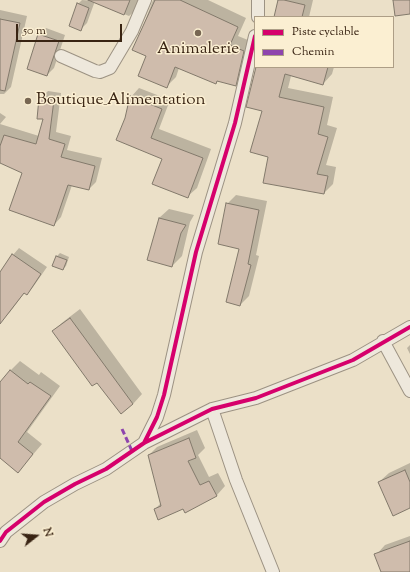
<!DOCTYPE html>
<html>
<head>
<meta charset="utf-8">
<style>
  body { margin:0 }
  #map { position:relative; width:410px; height:572px; overflow:hidden; background:#ebe0c8; font-family:"Sorts Mill Goudy",serif }
  canvas { display:block }
  .legend { position:absolute; left:254px; top:16px; width:140px; height:52px; box-sizing:border-box; background:#fbefd2; border:1px solid #ad9e86; margin:0; padding:5px 7px; list-style:none; font-size:12px; color:#392413 }
  .legend li { display:flex; align-items:center; gap:8px; height:20px }
  .legend b { width:20px; border:1px solid #ad9e86 }
  .north { position:absolute; left:16px; top:516px; width:40px; height:40px; -webkit-text-stroke:3px #fbefd2; paint-order:stroke; rotate:73deg; font-size:11px; font-weight:700; line-height:16px; text-align:center; color:#392413 }
  .north::after { content:''; display:block; margin:auto; width:14px; height:18px; background:#392413; clip-path:polygon(50% 0,100% 100%,50% 72%,0 100%) }
  .scale { position:absolute; left:16px; top:24px; width:106px; height:18px; box-sizing:border-box; border:2px solid #392413; border-top:0; padding-left:5px; font-size:12px; line-height:14px; white-space:nowrap; color:#392413; -webkit-text-stroke:3px #fbefd2; paint-order:stroke }
</style>
</head>
<body>
<div id="map">
<canvas width="410" height="572"></canvas>
<ul class="legend">
<li><b style="height:5px;background:#d6006c"></b>Piste cyclable</li>
<li><b style="height:5px;background:#8e44ad"></b>Chemin</li>
</ul>
<div class="north">N</div>
<div class="scale">50 m</div>
</div>
<script>
const context = document.querySelector('canvas').getContext('2d');
context.lineJoin = 'round';
function fill(path, color) {
  context.fillStyle = color;
  context.fill(path, 'evenodd');
}
function toPath(rows) {
  const path = new Path2D();
  for (const r of rows) {
    path.moveTo(r[0], r[1]);
    for (let i = 2; i < r.length; i += 2) path.lineTo(r[i], r[i + 1]);
  }
  return path;
}
function trace(path, color, width, dash) {
  context.strokeStyle = color;
  context.lineWidth = width;
  context.lineCap = dash ? 'butt' : 'round';
  context.setLineDash(dash || []);
  context.stroke(path);
}
function drawText(font, color, halo, rows, align = 'center') {
  context.font = font + ' "Sorts Mill Goudy",serif';
  context.lineWidth = 3;
  context.setLineDash([]);
  context.textBaseline = 'middle';
  context.strokeStyle = halo;
  context.fillStyle = color;
  for (const [text, x, y, turn = 0] of rows) {
    context.save();
    context.translate(x, y);
    context.rotate((+turn || 0) * Math.PI / 180);
    context.textAlign = isNaN(turn) ? turn : align;
    if (halo) context.strokeText(text, 0, 0);
    context.fillText(text, 0, 0);
    context.restore();
  }
}
fill(toPath([
  [82,0,95,1,87,23,81,29,78,4],
  [98,0,142,0,139,7,129,16,97,3],
  [153,0,208,0,246,18,238,36,253,42,245,76,235,85,218,80,216,83,179,68,176,77,167,86,147,55,134,50],
  [279,0,313,0,309,17,275,17],
  [0,10,27,16,11,87,4,94,0,94],
  [46,28,65,35,54,68,47,75,39,35],
  [257,67,334,67,332,74,323,84,291,76,288,88,333,97,327,125,337,128,326,165,336,167,333,184,324,193,269,156],
  [139,88,170,100,159,129,211,149,197,188,188,196,163,159,126,118,131,97],
  [48,91,61,93,56,132,71,136,67,150,102,158,96,182,89,189,72,185,61,217,54,225,23,173,0,162,0,113,6,117,0,124,39,136,44,119,40,99],
  [236,195,267,201,256,255,259,256,249,296,240,305,240,248,227,204],
  [169,209,194,215,190,222,182,256,172,266,159,218],
  [19,248,47,267,33,287,27,294,25,292,10,312,0,322,0,274,13,255],
  [60,253,69,257,66,266,63,269,54,265,57,256],
  [80,309,142,394,133,404,97,381,53,331,63,322],
  [410,345,410,354,407,348],
  [20,361,39,375,41,372,60,386,27,432,42,444,18,472,0,456,0,384,10,371],
  [197,430,205,448,198,455,209,477,218,473,225,486,217,495,185,511,184,508,155,509,161,503,149,455,157,447],
  [410,463,410,507,379,482,389,473],
  [410,536,410,572,382,572,376,555,385,545]
]), '#0003');
const building = toPath([
  [88,0,130,0,124,15,88,0],
  [155,0,180,0,238,27,230,45,244,51,236,86,217,81,216,84,175,67,167,88,138,76,146,56,132,50,155,0],
  [278,0,284,0,305,5,302,17,274,17,278,0],
  [393,0,410,0,410,14,395,16,393,0],
  [77,3,89,8,81,31,69,26,77,3],
  [0,19,20,23,5,91,0,90,0,19],
  [38,34,59,41,47,76,27,69,38,34],
  [256,67,328,67,323,85,285,74,279,97,324,107,318,134,328,137,317,174,328,176,324,194,263,183,268,157,250,152,262,111,246,107,256,67],
  [130,96,162,109,151,138,203,158,188,198,152,184,162,159,116,140,125,118,130,96],
  [39,98,54,100,49,139,65,144,61,157,95,166,89,190,68,185,54,226,9,210,22,173,0,163,0,146,4,135,36,144,43,119,37,119,39,98],
  [226,203,259,210,248,264,251,265,240,306,226,302,239,249,218,244,226,203],
  [159,218,186,225,181,233,172,267,147,260,159,218],
  [12,254,41,274,27,295,24,293,0,324,0,272,12,254],
  [56,256,67,260,63,270,52,266,56,256],
  [70,318,133,404,121,414,97,383,92,386,52,331,70,318],
  [10,370,28,384,30,382,51,396,18,442,33,454,18,473,0,458,0,382,10,370],
  [189,438,196,458,188,461,200,485,209,481,217,496,185,513,183,509,158,520,154,509,161,506,148,455,189,438],
  [405,470,410,482,410,508,393,516,378,482,405,470],
  [410,541,410,572,381,572,374,554,410,541]
]);
fill(building, '#cfbcac');
trace(building, '#82796b', 1);
const minor = toPath([
  [258,0,258,17],
  [61,56,95,71,100,72,110,68,132,31,145,0],
  [383,341,410,391],
  [212,409,236,480,273,572],
  [144,443,157,417,164,395,196,252,235,123,255,36],
  [0,541,6,532,44,502,75,484,106,469,144,443,212,409,256,398,353,360,410,327]
]);
trace(minor, '#9c9283', 14);
trace(minor, '#eee8dc', 12);
trace(toPath([
  [122,429,132,451]
]), '#8e44ad', 3, [6, 3]);
trace(toPath([
  [144,443,157,417,164,395,196,252,235,123,255,36],
  [0,541,6,532,44,502,75,484,106,469,144,443,212,409,256,398,353,360,410,327]
]), '#d6006c', 4);
for (const [x, y, r, color] of [
  [198,33,4,"#776652"],
  [28,101,4,"#776652"]
]) {
  const dot = new Path2D();
  dot.arc(x, y, r, 0, 2 * Math.PI);
  context.fillStyle = color;
  context.fill(dot);
  trace(dot, '#fbefd2', 1.5);
}
drawText('17px', '#392413', '#fbefd2', [
  ["Animalerie",198,50],
  ["Boutique_Alimentation",36,101,"left"]
]);
</script>
</body>
</html>
